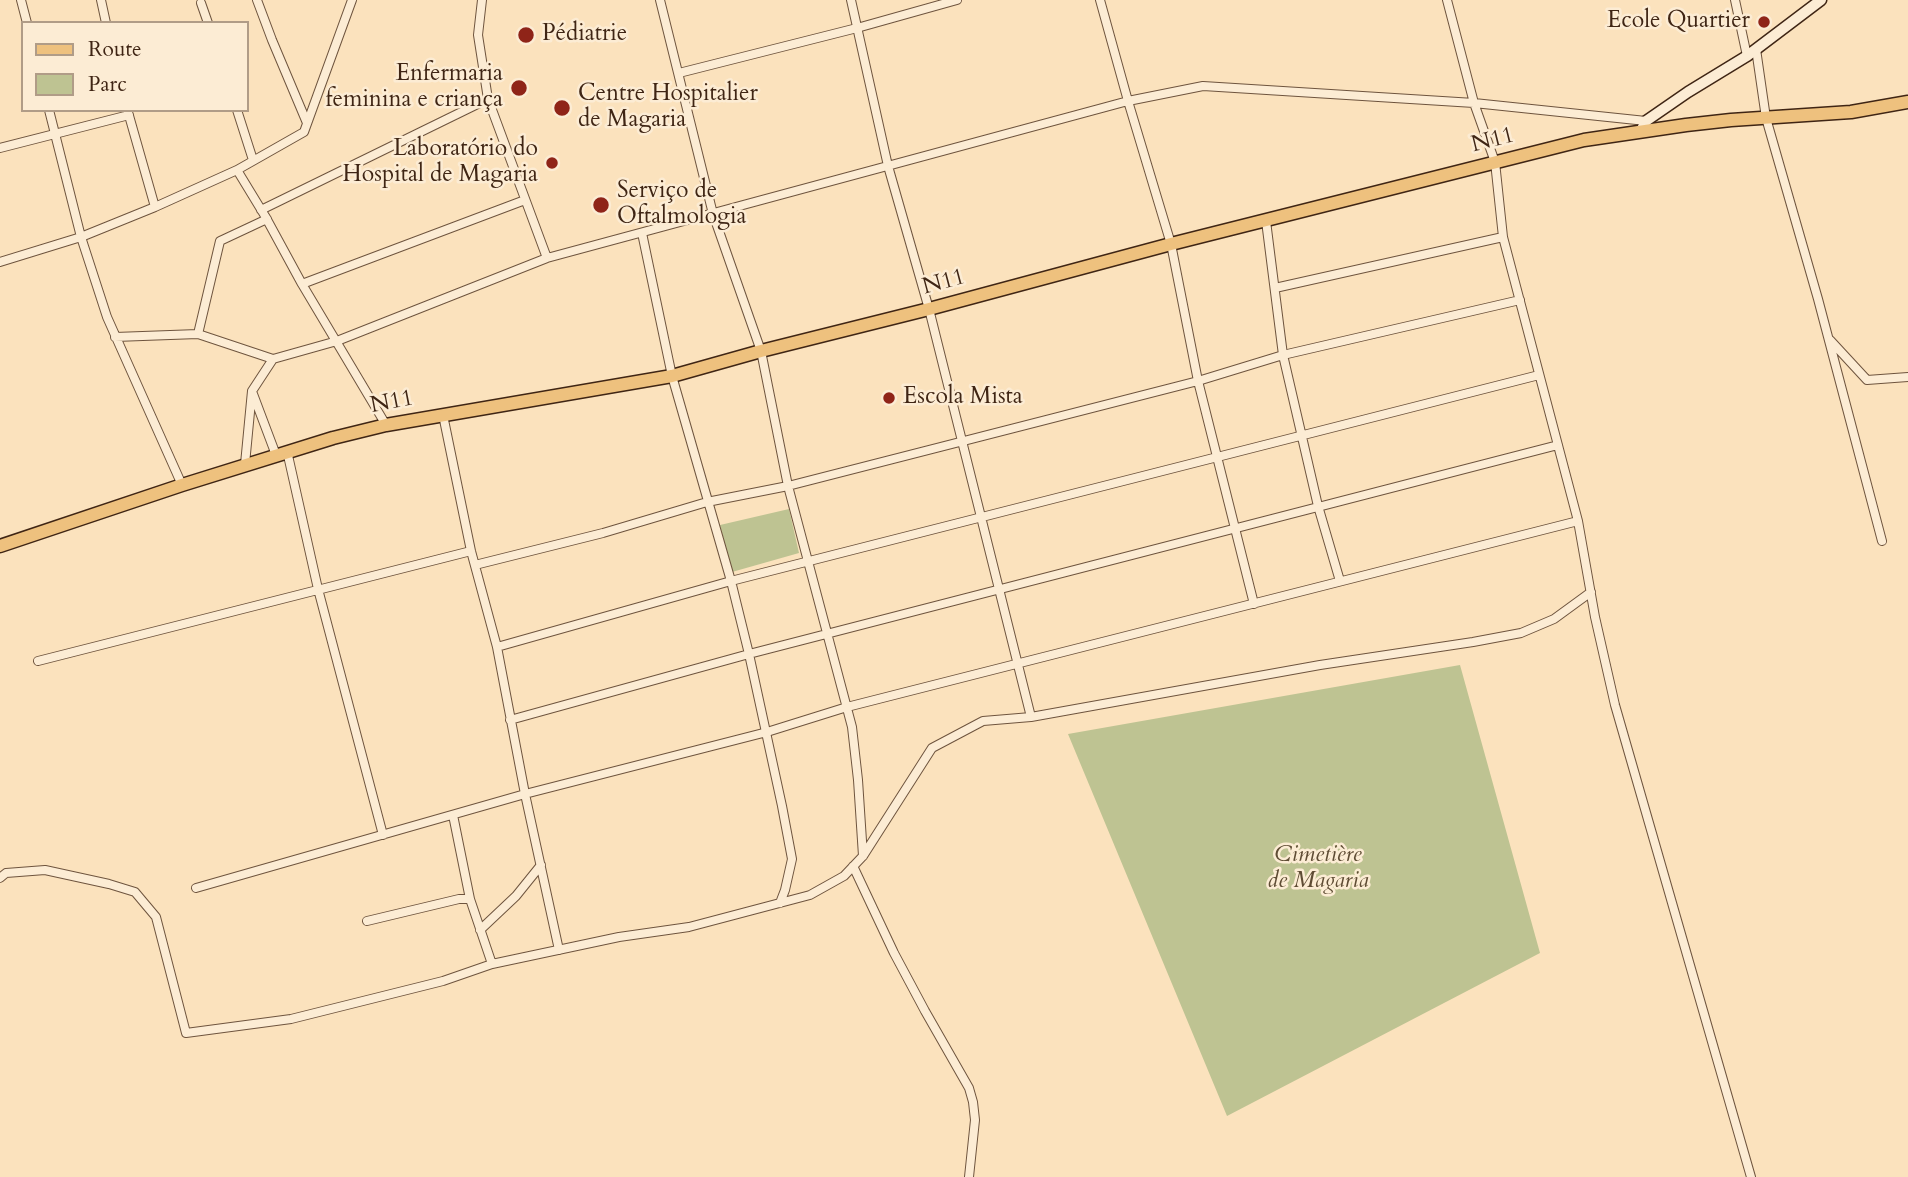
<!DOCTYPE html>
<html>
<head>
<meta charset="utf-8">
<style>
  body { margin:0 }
  #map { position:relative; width:1908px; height:1177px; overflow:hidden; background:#fbe2bd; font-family:Cardo,serif }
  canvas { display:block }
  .legend { position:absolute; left:21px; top:21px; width:228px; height:91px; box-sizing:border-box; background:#fcecd4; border:2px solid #b09c87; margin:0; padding:9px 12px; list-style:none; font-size:21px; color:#3f2514 }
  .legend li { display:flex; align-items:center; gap:14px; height:35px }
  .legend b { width:35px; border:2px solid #b09c87 }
</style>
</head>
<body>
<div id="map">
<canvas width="1908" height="1177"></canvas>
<ul class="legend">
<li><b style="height:9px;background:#eec17e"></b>Route</li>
<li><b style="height:19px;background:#bec392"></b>Parc</li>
</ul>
</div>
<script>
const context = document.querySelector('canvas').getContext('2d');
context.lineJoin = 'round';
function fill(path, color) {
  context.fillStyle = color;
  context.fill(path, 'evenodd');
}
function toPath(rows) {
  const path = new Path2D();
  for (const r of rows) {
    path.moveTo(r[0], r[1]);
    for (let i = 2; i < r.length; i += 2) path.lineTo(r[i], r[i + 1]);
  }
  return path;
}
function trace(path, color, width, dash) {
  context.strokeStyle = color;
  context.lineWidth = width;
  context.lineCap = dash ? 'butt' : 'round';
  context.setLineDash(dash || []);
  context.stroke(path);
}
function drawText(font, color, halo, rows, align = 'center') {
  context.font = font + ' Cardo,serif';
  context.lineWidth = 5;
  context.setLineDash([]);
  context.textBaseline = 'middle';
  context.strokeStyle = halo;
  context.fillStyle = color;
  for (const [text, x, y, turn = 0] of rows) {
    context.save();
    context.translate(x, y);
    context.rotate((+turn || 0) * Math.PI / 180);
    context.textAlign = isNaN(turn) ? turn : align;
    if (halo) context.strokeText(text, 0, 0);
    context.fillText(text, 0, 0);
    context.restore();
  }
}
fill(toPath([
  [789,509,799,553,732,572,720,525],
  [1460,665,1540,953,1227,1116,1068,734]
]), '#bec392');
const street = toPath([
  [21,0,27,23],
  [101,0,106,23],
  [257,0,272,40,307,123],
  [482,0,478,35,488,99,547,258],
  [660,0,713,214,761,351,788,486,852,727,858,780,863,856],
  [851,0,888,166,929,309,1031,717],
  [1100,0,1128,101,1171,244,1198,381,1254,604],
  [1447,0,1474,103,1495,162,1503,237,1578,521,1595,617,1615,705,1751,1177],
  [1735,0,1747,56],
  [201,3,208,23],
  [1756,49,1766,118,1818,299,1882,541],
  [679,73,857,28,957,0],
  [49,110,81,237,107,317,182,485],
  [237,110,253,160],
  [128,112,155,207],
  [0,148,129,115],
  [237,170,304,132,352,0],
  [261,210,488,99],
  [1266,221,1283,355,1318,506,1340,581],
  [642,233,672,376,731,581,749,654,782,806,792,859,785,890,780,903],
  [0,262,81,237,155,207,237,170,265,216,302,284,386,425],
  [302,284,525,200],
  [1275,288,1503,237],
  [198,334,273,359],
  [115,337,198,334,220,241,267,219],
  [1830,340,1867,380,1908,377],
  [253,394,276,455],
  [443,415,471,551,497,647,525,794,559,950],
  [287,451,318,589,383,835],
  [245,464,252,391,273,359,337,341,547,258,1128,101,1203,86,1474,103,1646,121],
  [475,565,603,533,707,502,788,486,1198,381,1283,355,1520,300],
  [497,647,731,581,1539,375],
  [38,661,471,551],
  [510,720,749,654,1558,445],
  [453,815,470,899,492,964],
  [853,866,894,953,925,1011,969,1088,973,1102,975,1120,969,1177],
  [0,878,6,873,45,870,109,884,135,892,156,917,186,1033,291,1019,443,981,492,964,619,937,689,927,810,895,844,876,863,856,932,748,983,721,1031,717,1320,665,1473,642,1521,633,1554,619,1591,592],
  [196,888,525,794,767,732,847,707,1578,521],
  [367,921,459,899,470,899],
  [480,930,516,896,541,865]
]);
const secondary = toPath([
  [1641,131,1646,121,1688,92,1747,56,1821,0]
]);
const primary = toPath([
  [0,546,182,485,333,438,386,425,672,376,761,351,929,309,1171,244,1584,140,1686,125,1731,120,1851,112,1908,102]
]);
trace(street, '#6e543e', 10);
trace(secondary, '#3f2514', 13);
trace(primary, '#3f2514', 15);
trace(street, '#fcecd4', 8);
trace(secondary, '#fcecd4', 10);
trace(primary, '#eec17e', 12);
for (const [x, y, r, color] of [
  [1764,22,7,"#8f2418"],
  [526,35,9,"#8f2418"],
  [519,88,9,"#8f2418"],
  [562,108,9,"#8f2418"],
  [552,163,7,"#8f2418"],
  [601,205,9,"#8f2418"],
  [889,398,7,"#8f2418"]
]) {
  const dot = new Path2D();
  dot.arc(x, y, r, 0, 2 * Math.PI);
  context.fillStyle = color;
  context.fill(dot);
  trace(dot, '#fcecd4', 2.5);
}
drawText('23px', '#3f2514', '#fcecd4', [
  ["Ecole Quartier",1750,22,"right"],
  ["Pédiatrie",542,35],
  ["Enfermaria",503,75,"right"],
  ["feminina e criança",503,101,"right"],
  ["Centre Hospitalier",578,95],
  ["de Magaria",578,121],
  ["Laboratório do",538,150,"right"],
  ["Hospital de Magaria",538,176,"right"],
  ["Serviço de",617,192],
  ["Oftalmologia",617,218],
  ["Escola Mista",903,398]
], 'left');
drawText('23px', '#3f2514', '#fcecd4', [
  ["N11",1493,141,-14],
  ["N11",944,283,-15],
  ["N11",392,403,-11]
]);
drawText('italic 23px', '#5f4c34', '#fcecd4', [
  ["Cimetière",1318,856],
  ["de Magaria",1318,882]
]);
</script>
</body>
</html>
